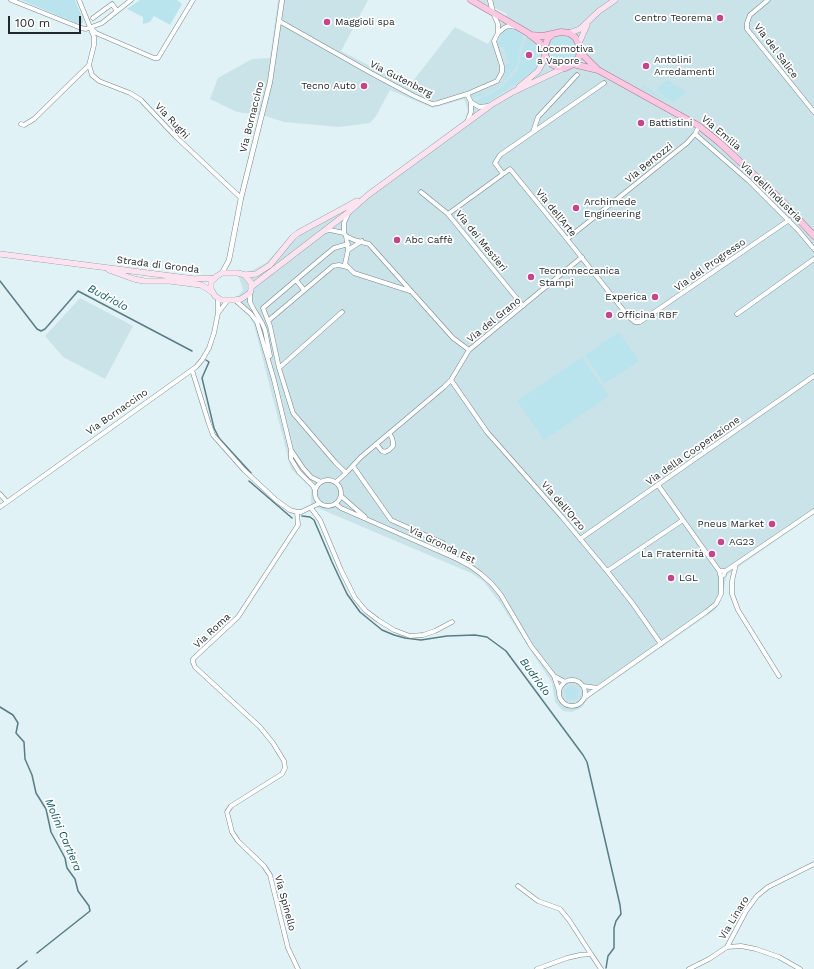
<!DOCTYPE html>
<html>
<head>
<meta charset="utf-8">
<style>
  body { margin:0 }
  #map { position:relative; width:814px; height:969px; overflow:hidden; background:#e0f2f6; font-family:"Work Sans",sans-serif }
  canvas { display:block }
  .scale { position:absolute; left:8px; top:16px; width:73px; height:18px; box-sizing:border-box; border:2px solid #22292a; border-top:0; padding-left:5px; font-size:12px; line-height:14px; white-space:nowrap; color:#22292a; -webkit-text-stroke:3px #fff; paint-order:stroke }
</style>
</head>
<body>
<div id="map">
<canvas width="814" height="969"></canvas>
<div class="scale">100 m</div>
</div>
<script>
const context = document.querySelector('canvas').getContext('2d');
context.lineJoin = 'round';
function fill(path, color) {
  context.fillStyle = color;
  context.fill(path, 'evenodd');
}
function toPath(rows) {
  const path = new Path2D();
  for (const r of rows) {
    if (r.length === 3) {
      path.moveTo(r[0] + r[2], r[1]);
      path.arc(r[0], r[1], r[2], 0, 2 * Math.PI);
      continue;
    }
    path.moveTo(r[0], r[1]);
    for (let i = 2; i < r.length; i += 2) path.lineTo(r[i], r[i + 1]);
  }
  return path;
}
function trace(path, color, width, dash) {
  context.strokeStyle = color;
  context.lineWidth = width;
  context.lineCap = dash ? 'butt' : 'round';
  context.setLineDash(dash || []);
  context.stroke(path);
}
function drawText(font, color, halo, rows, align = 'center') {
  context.font = font + ' "Work Sans",sans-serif';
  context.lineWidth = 3.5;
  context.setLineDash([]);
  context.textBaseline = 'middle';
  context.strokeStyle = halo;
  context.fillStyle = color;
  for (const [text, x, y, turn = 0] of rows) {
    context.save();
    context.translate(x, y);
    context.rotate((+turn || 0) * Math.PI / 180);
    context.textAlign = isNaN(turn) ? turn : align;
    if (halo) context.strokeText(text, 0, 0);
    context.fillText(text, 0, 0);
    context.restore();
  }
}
fill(toPath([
  [278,0,368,0,341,51,409,86,455,27,488,44,507,14,478,0,814,0,814,514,727,575,720,602,715,610,589,698,581,708,572,712,563,711,555,702,552,683,500,603,484,582,471,573,311,505,311,488,291,469,254,325,249,315,234,301,243,290,238,274,253,270,266,263,290,237,368,193,466,119,468,110,464,99,433,108,390,90,376,116,370,123,339,127,284,122,265,116,237,112,210,99,218,78,252,59,270,58],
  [80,298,133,326,105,379,63,357,45,336]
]), '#cae3e9');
fill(toPath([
  [21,0,75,0,83,19,83,23,78,24],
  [140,0,177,0,182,4,170,25,154,16,150,22,143,24,143,17,127,9],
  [510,29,515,30,524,36,521,44,517,66,502,83,494,89,472,99,471,97,493,88,501,83,504,79,506,71,505,65,509,63,503,46,498,48,498,41,504,31],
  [562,50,15],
  [526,38,538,45,540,48,541,63,534,71,482,106,473,102,496,91,506,83,518,70,522,49],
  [667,80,687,92,673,103,656,90],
  [643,86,655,92,670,104,642,88],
  [619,332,639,361,604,384,585,355],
  [582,357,609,396,544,440,517,401],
  [572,693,7]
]), '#bae4ed');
trace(toPath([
  [0,281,37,329,41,331,45,329,78,291,192,351],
  [206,360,209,362,202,378,214,428,219,438,251,473],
  [249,481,292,518],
  [302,516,310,517,314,520,332,562,347,594,360,612,382,630,394,635,405,638,421,640,447,636,475,635,487,637,506,651,583,755,587,762,620,905,621,914,616,921,614,928,614,948,608,956,606,968],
  [0,707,13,715,18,723,16,733,24,742,25,759,32,775,36,793,46,809,51,832,65,858,67,868,75,879,78,891,89,906,90,911,37,953],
  [17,969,27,961]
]), '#587d84', 1.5);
const minor = toPath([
  [11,0,81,28,86,29,102,23,131,0],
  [79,0,94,37,94,45,89,65,92,75,99,81,130,93,141,100,175,136,241,198],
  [768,0,750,15,747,23,747,29,814,112],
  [493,13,498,24,498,33],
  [93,18,112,4,117,11],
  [279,21,371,73,414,96,432,104,438,103,467,94,497,81,502,72,502,66,494,41,498,33,504,28,508,26,517,27],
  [93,30,96,33,154,58,158,58,193,0],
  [471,102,479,107,488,106],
  [467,122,471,112,471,102,467,94],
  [21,124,24,125,34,119,89,65],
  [533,132,538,117,577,75],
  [695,134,749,181,798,230,814,249],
  [503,174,495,163,500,155,604,83],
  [421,192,448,214,523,306],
  [349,212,344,223,344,233,346,236,348,250,345,264,354,273,410,291],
  [448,214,510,169,567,239,628,316,635,322,640,322,789,220],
  [325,231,330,230,344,233],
  [346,236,354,240,369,244,453,338,469,350],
  [567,239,687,143,695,134,699,126],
  [348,250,362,241],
  [296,280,304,290],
  [250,293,250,302,253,308,262,323,265,330,270,356],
  [218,298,218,313,228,300],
  [235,300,251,314,257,322,274,380,291,450,291,459,299,472,313,486,315,490],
  [342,312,279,368,293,413,335,462,346,473],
  [737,314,814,259],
  [268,321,263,308,323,257,334,248,348,244],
  [279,368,270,326,268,321,333,266,339,265,347,267],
  [192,370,209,424,213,435,244,470,276,500,290,510,297,512,301,512,320,503],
  [451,380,487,432,562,517,607,571,633,604,661,644],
  [376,444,382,451,385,452,389,450,393,446,393,442,392,438,389,433],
  [291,450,303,468,311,477,321,482],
  [353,466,391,520,443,543],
  [328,493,13],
  [336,482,345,474,361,457,444,387,451,380,469,350,582,257],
  [658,485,720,572],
  [0,494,7,502],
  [341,496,365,517],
  [336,504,341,508,457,559,470,566,481,574,492,584,501,595,531,646,554,676,559,691],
  [0,507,196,367,202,360,209,348,214,333,218,313],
  [311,508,320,520,341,570,355,598,366,611,378,620,394,630,410,636,423,635,435,631,452,622],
  [297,512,298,525,238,617,193,659,193,662,195,667,260,727,273,743,284,761,285,768,282,774,231,806,227,812,232,832,238,841,264,866,270,875,288,948,298,969],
  [580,539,814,376],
  [722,573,2.5],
  [607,571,683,520],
  [724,572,736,564],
  [554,676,565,682],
  [779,676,738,610,732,594,732,581,736,564,814,511],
  [572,693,13],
  [583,686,598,688],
  [585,697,706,612,716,604,721,594,721,576],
  [518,886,538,901,560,909,569,920,591,954],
  [727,947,741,946,756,949,779,957,800,969],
  [537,969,567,958,580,955,591,954,601,969],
  [689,969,709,959,727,947,746,911,757,896,768,887,814,864]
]);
const tertiary = toPath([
  [490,0,493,13],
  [222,273,229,260,241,198,270,82,282,0]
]);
const secondary = toPath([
  [569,33,580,29,599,11,615,0],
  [579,43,587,25],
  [519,87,538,71,543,62,545,55],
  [0,254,194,279,214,278],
  [109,270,134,279,144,281,170,281,201,285,208,289,213,293],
  [222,273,238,273,245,275,251,283,251,290,250,293,241,299,235,300,221,300,215,296,211,289,211,282,217,276,222,273],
  [245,275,256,274,270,265,293,237,298,233,357,201],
  [251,287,350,211,368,195,491,105,513,92,564,68]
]);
const primary = toPath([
  [471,0,528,33,539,42,544,49],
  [530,35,543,36,561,32,569,33,575,37,580,47,579,57,573,64,565,68,558,67,553,65,548,61,545,55,544,49,548,38,552,35],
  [580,52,598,70,699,126,720,143,781,200,814,236],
  [573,64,598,70]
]);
trace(minor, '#77878a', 5);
trace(tertiary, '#77878a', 5.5);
trace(secondary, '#77878a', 6);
trace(primary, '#ac7893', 7);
trace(minor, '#fff', 4);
trace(tertiary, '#fff', 4.5);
trace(secondary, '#fde3ef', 5.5);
trace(primary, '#fac8e0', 6);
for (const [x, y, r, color] of [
  [720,18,4,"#c5448c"],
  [327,22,4,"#c5448c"],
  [529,55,4,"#c5448c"],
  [646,66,4,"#c5448c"],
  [364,86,4,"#c5448c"],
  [641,123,4,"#c5448c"],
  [576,208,4,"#c5448c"],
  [397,240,4,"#c5448c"],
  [531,277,4,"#c5448c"],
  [655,297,4,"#c5448c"],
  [609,315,4,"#c5448c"],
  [772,524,4,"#c5448c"],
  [721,542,4,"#c5448c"],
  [712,554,4,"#c5448c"],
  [671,578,4,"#c5448c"]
]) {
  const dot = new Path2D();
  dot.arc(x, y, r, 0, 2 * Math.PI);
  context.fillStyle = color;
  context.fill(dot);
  trace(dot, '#fff', 1.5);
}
drawText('10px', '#22292a', '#fff', [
  ["Centro Teorema",712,18,"right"],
  ["Maggioli spa",335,22],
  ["Locomotiva",537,49],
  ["a Vapore",537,61],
  ["Antolini",654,60],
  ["Arredamenti",654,72],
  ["Tecno Auto",356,86,"right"],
  ["Battistini",649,123],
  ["Archimede",584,202],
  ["Engineering",584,214],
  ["Abc Caffè",405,240],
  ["Tecnomeccanica",539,271],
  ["Stampi",539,283],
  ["Experica",647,297,"right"],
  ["Officina RBF",617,315],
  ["Pneus Market",764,524,"right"],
  ["AG23",729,542],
  ["La Fraternità",704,554,"right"],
  ["LGL",679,578]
], 'left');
drawText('10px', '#22292a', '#fff', [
  ["Via del Salice",776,51,53],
  ["Via Gutenberg",401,79,27],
  ["Via Bornaccino",252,117,-76],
  ["Via Rughi",172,121,47],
  ["Via Emilia",721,133,40],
  ["Via Bertozzi",649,163,-39],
  ["Via dell'Industria",771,192,44],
  ["Via dell'Arte",556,213,51],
  ["Via dei Mestieri",481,241,51],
  ["Strada di Gronda",158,265,7],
  ["Via del Progresso",710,265,-35],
  ["Via del Grano",494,320,-39],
  ["Via Bornaccino",117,412,-35],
  ["Via della Cooperazione",693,451,-35],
  ["Via dell'Orzo",563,506,49],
  ["Via Gronda Est",442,545,26],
  ["Via Roma",212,631,-43],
  ["Via Spinello",285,903,75],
  ["Via Linaro",734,918,-59]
]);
drawText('italic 11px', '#0c5561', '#fff', [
  ["Budriolo",108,298,28],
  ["Budriolo",535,677,54],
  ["Molini Cartiera",63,835,67]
]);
</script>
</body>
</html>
